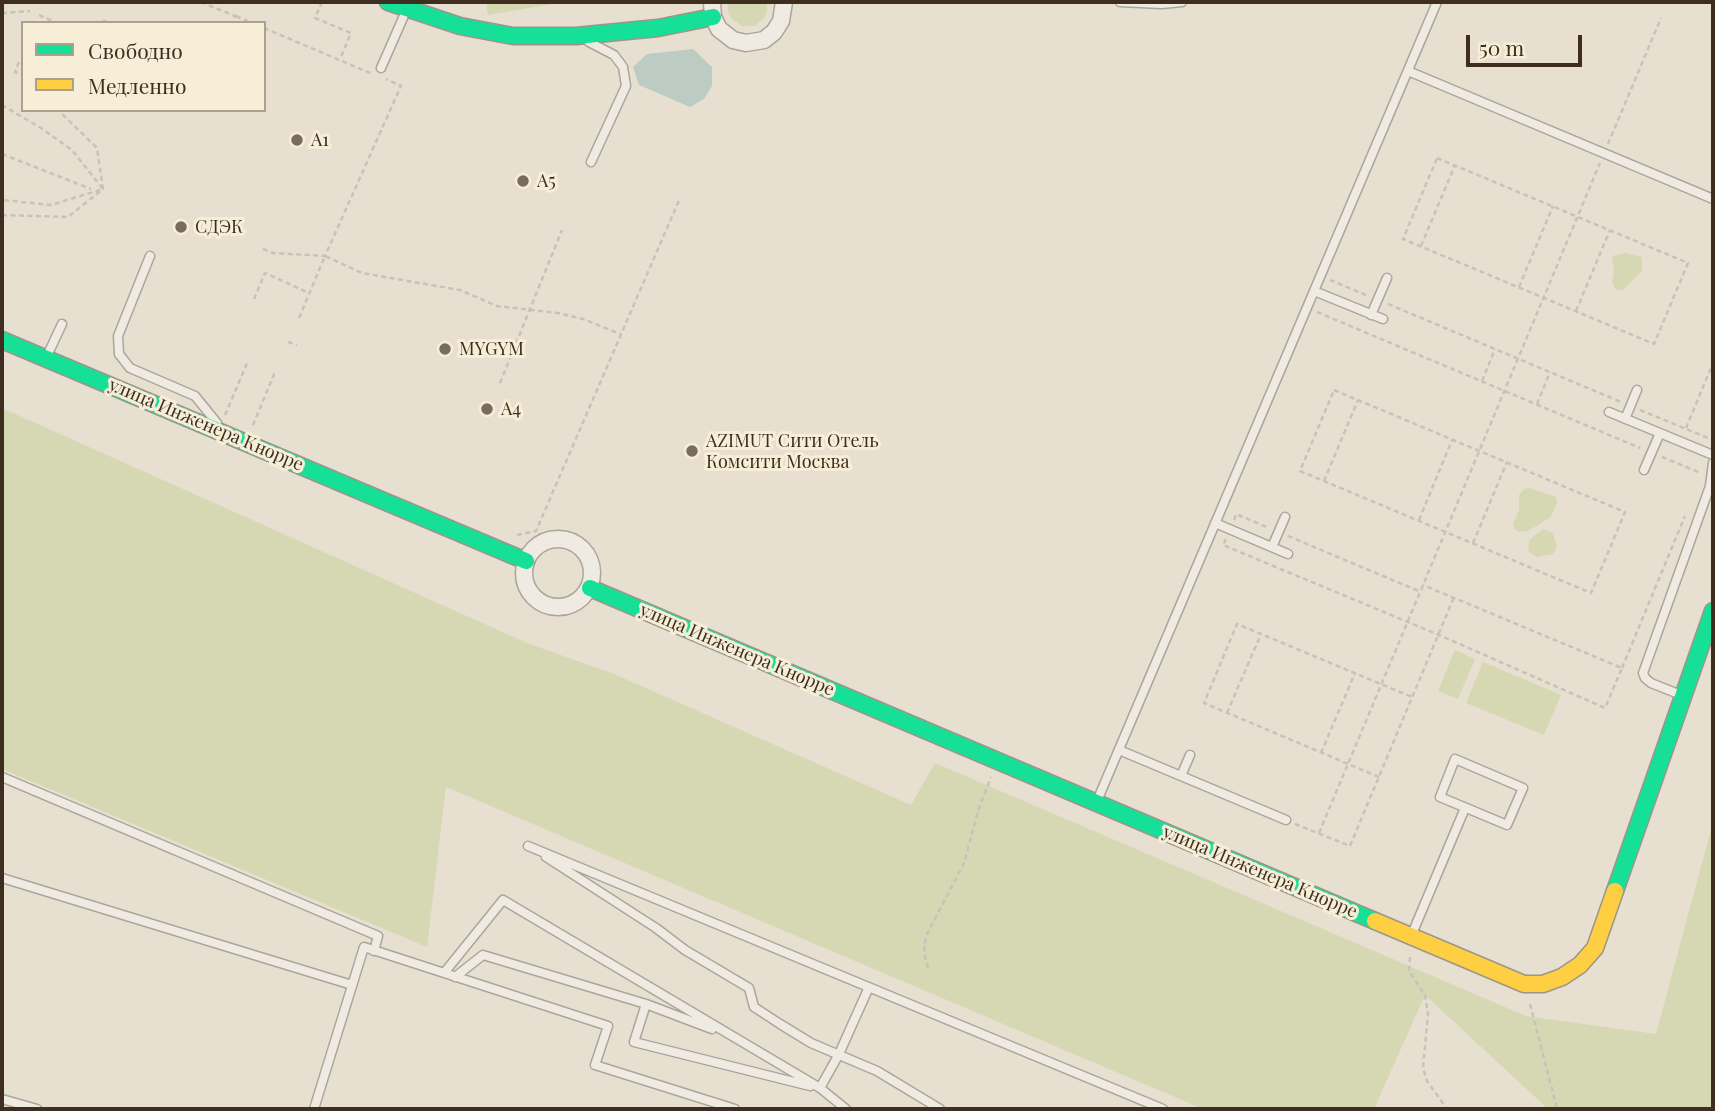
<!DOCTYPE html>
<html>
<head>
<meta charset="utf-8">
<style>
  body { margin:0 }
  #map { position:relative; width:1715px; height:1111px; overflow:hidden; background:#e7e0d1; font-family:"Playfair Display",serif }
  canvas { display:block }
  .frame { position:absolute; inset:0; border:4px solid #3d2e20; pointer-events:none }
  .legend { position:absolute; left:21px; top:21px; width:245px; height:91px; box-sizing:border-box; background:#f7eed8; border:2px solid #ada18e; margin:0; padding:9px 12px; list-style:none; font-size:21px; color:#3d2e20 }
  .legend li { display:flex; align-items:center; gap:14px; height:35px }
  .legend b { width:35px; border:2px solid #ada18e }
  .scale { position:absolute; left:1466px; top:35px; width:116px; height:32px; box-sizing:border-box; border:4px solid #3d2e20; border-top:0; padding-left:9px; font-size:21px; line-height:24px; white-space:nowrap; color:#3d2e20; -webkit-text-stroke:5px #f7eed8; paint-order:stroke }
</style>
</head>
<body>
<div id="map">
<canvas width="1715" height="1111"></canvas>
<div class="frame"></div>
<ul class="legend">
<li><b style="height:9px;background:#16e098"></b>Свободно</li>
<li><b style="height:9px;background:#ffcf43"></b>Медленно</li>
</ul>
<div class="scale">50 m</div>
</div>
<script>
const context = document.querySelector('canvas').getContext('2d');
context.lineJoin = 'round';
function fill(path, color) {
  context.fillStyle = color;
  context.fill(path, 'evenodd');
}
function toPath(rows) {
  const path = new Path2D();
  for (const r of rows) {
    if (r.length === 3) {
      path.moveTo(r[0] + r[2], r[1]);
      path.arc(r[0], r[1], r[2], 0, 2 * Math.PI);
      continue;
    }
    path.moveTo(r[0], r[1]);
    for (let i = 2; i < r.length; i += 2) path.lineTo(r[i], r[i + 1]);
  }
  return path;
}
function trace(path, color, width, dash) {
  context.strokeStyle = color;
  context.lineWidth = width;
  context.lineCap = dash ? 'butt' : 'round';
  context.setLineDash(dash || []);
  context.stroke(path);
}
function drawText(font, color, halo, rows, align = 'center') {
  context.font = font + ' "Playfair Display",serif';
  context.lineWidth = 6;
  context.setLineDash([]);
  context.textBaseline = 'middle';
  context.strokeStyle = halo;
  context.fillStyle = color;
  for (const [text, x, y, turn = 0] of rows) {
    context.save();
    context.translate(x, y);
    context.rotate((+turn || 0) * Math.PI / 180);
    context.textAlign = isNaN(turn) ? turn : align;
    if (halo) context.strokeText(text, 0, 0);
    context.fillText(text, 0, 0);
    context.restore();
  }
}
fill(toPath([
  [486,2,565,2,488,15],
  [728,2,767,2,767,11,765,17,755,26,742,26,731,18,728,12],
  [1625,253,1642,257,1642,271,1623,290,1616,290,1612,283,1614,272,1612,256],
  [2,408,527,643,614,674,911,805,935,763,1526,1016,1656,1034,1713,822,1713,1109,1548,1109,1425,995,1374,1109,1203,1109,446,787,427,947,2,769],
  [1530,488,1556,497,1557,502,1551,517,1528,531,1519,532,1514,529,1513,524,1519,510,1519,495,1524,489],
  [1543,529,1553,533,1557,546,1553,554,1537,557,1529,552,1528,546,1530,539],
  [1455,650,1475,659,1458,699,1438,691],
  [1483,662,1561,695,1544,735,1466,703]
]), '#d6d7b3');
fill(toPath([
  [693,49,712,67,712,86,704,99,690,107,639,85,633,67,647,54]
]), '#bcccc2');
const lane = toPath([
  [1120,2,1162,4,1182,2],
  [589,42,614,55,623,67,626,86,591,162],
  [381,68,406,11],
  [1408,71,1713,199],
  [150,256,118,336,119,354,130,368,195,396,217,423],
  [1314,291,1383,319],
  [1371,315,1387,278],
  [47,356,62,324],
  [1609,412,1713,455],
  [1625,419,1637,390],
  [1644,470,1660,433],
  [1215,523,1288,554],
  [1272,547,1285,517],
  [1681,695,1651,683,1645,678,1643,673,1710,486,1713,463],
  [1119,750,1286,820],
  [1455,759,1523,788,1507,825,1440,797,1455,759],
  [1181,776,1190,755],
  [2,777,378,936,374,951],
  [1097,801,1437,2],
  [528,846,1163,1109],
  [546,857,656,928,685,950,749,988,754,1007,780,1024,811,1043,877,1071,940,1109],
  [2,878,352,985],
  [1412,934,1465,808],
  [444,973,503,900,820,1088],
  [455,977,483,955,646,1004,634,1042,810,1086],
  [646,1004,712,1029],
  [2,1099,37,1109],
  [314,1109,364,947,608,1026,595,1065,735,1109],
  [846,1109,820,1088,839,1054,869,987]
]);
const street = toPath([
  [712,2,713,17,719,29,733,40,746,43,764,40,774,32,781,21,784,2],
  [558,573,34]
]);
const fast = toPath([
  [388,2,460,26,513,36,576,36,658,28,713,17],
  [2,340,526,561],
  [590,588,1375,921],
  [1615,891,1713,611]
]);
const slow = toPath([
  [1375,921,1524,984,1543,984,1562,977,1580,965,1595,948,1615,891]
]);
trace(lane, '#ada599', 11);
trace(street, '#ada599', 19);
trace(fast, '#9c958a', 19);
trace(slow, '#9c958a', 19);
trace(toPath([
  [201,2,235,16,232,23],
  [322,2,315,18,351,33,340,59],
  [3,3,15,2],
  [2,13,30,11],
  [39,15,57,23],
  [236,16,252,23],
  [85,23,108,21,113,23],
  [264,28,370,73],
  [19,62,15,72,23,75],
  [2,105,41,128,72,150,103,189,51,205,2,200],
  [1608,144,1661,18],
  [2,154,91,189],
  [1437,158,1688,263,1654,344,1403,239,1437,158],
  [2,215,68,217,103,189,97,148,62,114,61,110],
  [1421,246,1455,165],
  [263,249,273,253,325,256,401,86,386,79],
  [1330,280,1366,295],
  [1519,287,1553,206],
  [254,299,265,273,309,293],
  [1388,304,1621,402],
  [1576,311,1610,230],
  [1317,312,1640,448],
  [299,318,325,256,362,273,460,290,497,306,558,313,583,319,620,334],
  [288,342,297,345],
  [1482,381,1495,349],
  [500,383,562,230],
  [1334,390,1625,512,1591,593,1300,471,1334,390],
  [1537,404,1550,372],
  [1640,410,1713,440],
  [225,415,248,361],
  [253,425,275,372],
  [1686,428,1713,363],
  [1662,457,1701,473],
  [1324,481,1358,400],
  [1234,520,1236,514,1269,528],
  [1419,520,1452,440],
  [517,535,536,531,680,198],
  [1288,536,1421,592],
  [1226,539,1223,545,1439,635,1605,708,1622,668,1423,585],
  [1473,543,1507,462],
  [1622,668,1685,516],
  [1227,713,1261,634],
  [1321,753,1355,673],
  [1379,777,1204,703,1237,624,1412,697],
  [1295,824,1350,846,1454,597],
  [1319,833,1600,163],
  [1410,957,1409,971,1425,995,1428,1014,1423,1068,1427,1081,1447,1109],
  [928,968,924,952,926,936,964,863,979,808,991,777],
  [1530,1004,1557,1109]
]), '#c8c2b9', 2.5, [5, 3.5]);
trace(lane, '#efebe3', 8);
trace(street, '#efebe3', 16);
trace(fast, '#16e098', 16);
trace(slow, '#ffcf43', 16);
for (const [x, y, r, color] of [
  [297,140,7,"#786c5e"],
  [523,181,7,"#786c5e"],
  [181,227,7,"#786c5e"],
  [445,349,7,"#786c5e"],
  [487,409,7,"#786c5e"],
  [692,451,7,"#786c5e"]
]) {
  const dot = new Path2D();
  dot.arc(x, y, r, 0, 2 * Math.PI);
  context.fillStyle = color;
  context.fill(dot);
  trace(dot, '#f7eed8', 2.5);
}
drawText('18px', '#3d2e20', '#f7eed8', [
  ["А1",311,140],
  ["А5",537,181],
  ["СДЭК",195,227],
  ["MYGYM",459,349],
  ["А4",501,409],
  ["AZIMUT Сити Отель",706,441],
  ["Комсити Москва",706,462]
], 'left');
drawText('18px', '#3d2e20', '#f7eed8', [
  ["улица Инженера Кнорре",206,425,23],
  ["улица Инженера Кнорре",737,650,23],
  ["улица Инженера Кнорре",1260,872,23]
]);
</script>
</body>
</html>
